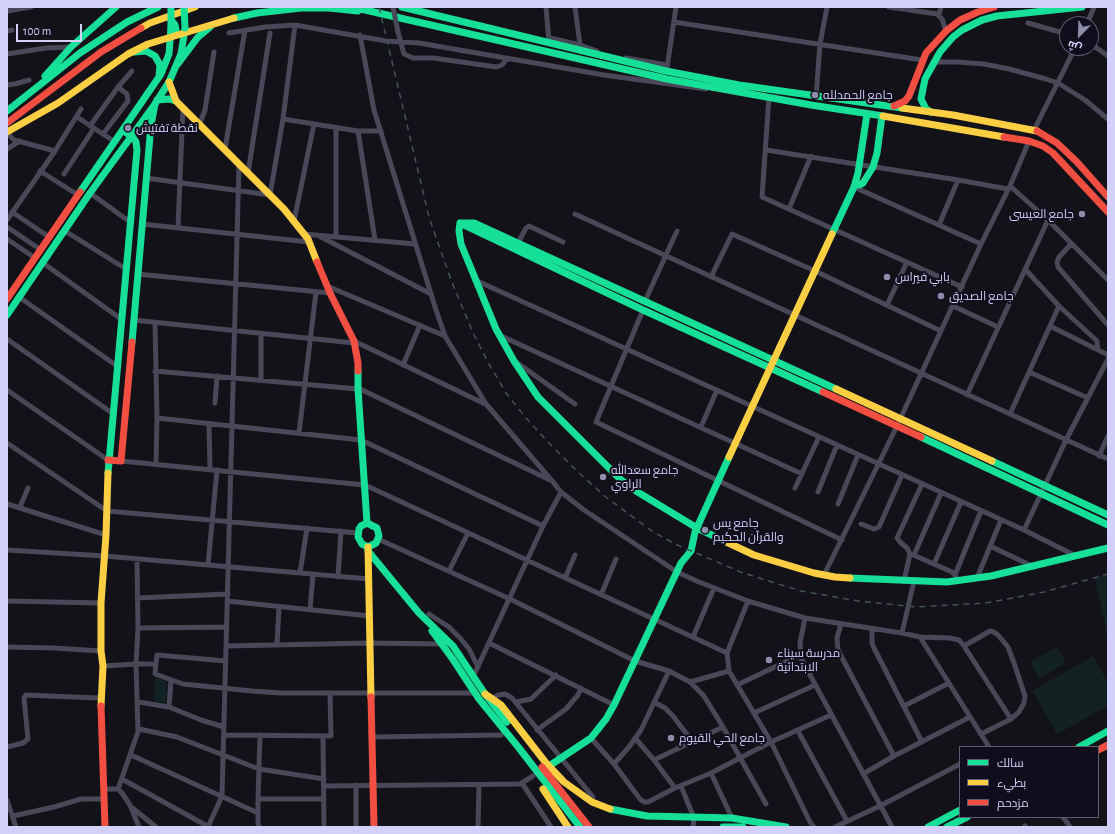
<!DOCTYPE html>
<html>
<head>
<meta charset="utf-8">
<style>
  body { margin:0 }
  #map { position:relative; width:1115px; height:834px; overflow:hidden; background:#121218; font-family:"Alegreya Sans",Cairo,sans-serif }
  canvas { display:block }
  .frame { position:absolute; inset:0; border:8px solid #d3d0f9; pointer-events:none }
  .legend { position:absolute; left:959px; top:746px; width:140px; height:72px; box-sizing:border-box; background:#100e1c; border:1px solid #5e5c74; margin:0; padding:5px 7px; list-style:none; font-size:12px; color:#d3d0f9 }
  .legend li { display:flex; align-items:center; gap:8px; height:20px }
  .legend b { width:20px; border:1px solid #5e5c74 }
  .north { position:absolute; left:1059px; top:16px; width:40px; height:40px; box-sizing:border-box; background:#100e1c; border:1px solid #5e5c74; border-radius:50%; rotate:203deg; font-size:11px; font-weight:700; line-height:16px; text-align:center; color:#d3d0f9 }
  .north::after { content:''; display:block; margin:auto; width:14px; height:18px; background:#8f8eaa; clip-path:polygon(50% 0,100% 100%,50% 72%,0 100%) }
  .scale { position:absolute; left:16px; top:24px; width:66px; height:18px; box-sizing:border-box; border:2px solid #d3d0f9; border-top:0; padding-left:5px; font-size:12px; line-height:14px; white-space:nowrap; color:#d3d0f9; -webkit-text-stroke:3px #100e1c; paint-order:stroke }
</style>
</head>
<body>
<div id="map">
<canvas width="1115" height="834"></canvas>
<div class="frame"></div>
<ul class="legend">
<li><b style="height:5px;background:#16e098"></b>سالك</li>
<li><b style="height:5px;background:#ffcf43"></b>بطيء</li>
<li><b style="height:5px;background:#f24e42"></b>مزدحم</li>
</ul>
<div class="north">ش</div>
<div class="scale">100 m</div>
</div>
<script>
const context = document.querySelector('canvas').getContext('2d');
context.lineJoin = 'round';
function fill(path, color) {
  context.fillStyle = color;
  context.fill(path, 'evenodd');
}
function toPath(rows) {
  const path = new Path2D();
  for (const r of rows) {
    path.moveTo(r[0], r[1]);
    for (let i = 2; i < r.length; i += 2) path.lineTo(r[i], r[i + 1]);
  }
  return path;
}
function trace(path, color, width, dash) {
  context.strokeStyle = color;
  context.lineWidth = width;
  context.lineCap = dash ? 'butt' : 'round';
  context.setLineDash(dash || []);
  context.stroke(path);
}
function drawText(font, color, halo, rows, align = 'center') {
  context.font = font + ' "Alegreya Sans",Cairo,sans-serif';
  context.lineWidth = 4;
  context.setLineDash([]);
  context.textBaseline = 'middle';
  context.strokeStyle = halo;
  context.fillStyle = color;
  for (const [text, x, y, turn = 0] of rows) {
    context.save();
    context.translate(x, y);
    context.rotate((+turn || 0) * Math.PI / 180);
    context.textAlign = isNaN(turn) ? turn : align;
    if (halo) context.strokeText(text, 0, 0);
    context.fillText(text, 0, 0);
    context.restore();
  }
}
fill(toPath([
  [1108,574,1108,639,1095,578],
  [1057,647,1066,663,1039,678,1030,662],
  [1093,656,1108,683,1108,706,1057,734,1032,691],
  [155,677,167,682,166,703,154,701]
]), '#122222');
trace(toPath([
  [546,7,549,43],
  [575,7,580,45,597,51],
  [889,7,937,14,942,19,946,31],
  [7,11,31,7],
  [939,15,941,7],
  [674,22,922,60],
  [1028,23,1067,34],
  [1087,24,1094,7],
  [7,31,12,30],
  [398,32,404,54,413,58,433,58,497,67,502,65,507,59],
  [229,33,265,27,295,25,386,41,419,43,604,75,706,89],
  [360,35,374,110,436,310,445,336,486,404,553,482,561,492,584,510,677,572,699,582,748,601,805,618,902,633,920,637,950,638,959,640,964,646,990,631,994,632,998,635,1008,647,1014,663,1025,696,1024,703,1019,712,1011,719,981,734],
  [550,38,580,45],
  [1091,44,1108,56],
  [7,54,46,48,71,47],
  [626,58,667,65],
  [933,62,958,62,984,64,1009,69,1046,79,1058,83,1085,100,1108,119],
  [667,68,676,7],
  [7,85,15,84,29,80],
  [769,97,762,197,962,287],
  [816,97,820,44,827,7],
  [77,117,115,142],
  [283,119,358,131,381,131],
  [200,123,205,110,214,52],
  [90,126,118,87,132,71],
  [1034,130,1075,48],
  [7,131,11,137,14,140,55,151],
  [358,131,375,240],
  [103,134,128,101,127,94,118,87],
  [7,149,20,141],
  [225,149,245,30],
  [766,150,958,180,1008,189],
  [40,171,78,195],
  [248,173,270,33],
  [64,174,94,128],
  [146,178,270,195,283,119,295,25],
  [854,187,981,244],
  [90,193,130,222],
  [789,209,811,156],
  [12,212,49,237],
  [575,214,1108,459],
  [7,220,55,151,81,109],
  [1048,220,1108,280],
  [294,221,314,124],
  [142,224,309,242],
  [939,225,958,180],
  [7,227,41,250],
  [178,228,183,107],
  [65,231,126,269],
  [304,234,415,244],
  [317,235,431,294],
  [336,237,336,127],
  [7,239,35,258],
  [518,243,526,228,529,226,563,242],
  [1071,244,1059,257,1057,262,1058,267,1108,325],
  [43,263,121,319],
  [1025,269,1059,306,1097,341,1098,350],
  [137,274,330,293],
  [711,277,732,234,815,271,941,331],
  [475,280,1024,530,1076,556],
  [327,286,445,336],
  [19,297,117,366],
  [645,301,677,231],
  [887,305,907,262],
  [953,306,998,327],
  [643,310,596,422,842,540],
  [133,320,354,343],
  [155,322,157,418,156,464],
  [1050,326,1108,355],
  [261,333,261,380],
  [499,335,802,474],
  [7,339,112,413],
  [354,341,485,404],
  [516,362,575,404],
  [403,365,420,325],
  [155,371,358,389],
  [1029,372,1088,398],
  [358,388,550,480],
  [7,390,108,460],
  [967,395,1048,220,1010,186],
  [215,403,217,376],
  [1010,414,1059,306],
  [157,418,361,440,543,526],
  [209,424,210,470],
  [701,427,717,390],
  [299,433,316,292],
  [7,443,107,511,358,533],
  [1099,456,1108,436],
  [121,461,365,485,727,653],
  [795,488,819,437],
  [818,492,837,445],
  [7,504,106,535],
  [838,504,858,455],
  [20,507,28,488],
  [861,524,874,529,879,527,902,475],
  [1024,530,1066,440,1108,359],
  [378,539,510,599,635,661,669,671,690,682,704,696,723,727,766,804],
  [990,546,1032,566],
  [7,550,105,556,369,579],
  [911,554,952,572,956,576],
  [914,555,941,493],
  [934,564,961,502],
  [208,565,217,470],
  [449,571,468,533],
  [300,573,307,528],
  [824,575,897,426,981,244,1010,186,1029,141],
  [955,575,981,511],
  [338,577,341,531],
  [565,578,575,555],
  [977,578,1001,520],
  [904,581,910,554,907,548,900,542,897,538,922,484],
  [601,595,616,559],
  [137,598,228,594],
  [7,601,101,603],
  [227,601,370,616],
  [748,601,727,653,729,671,771,742,810,822,814,827],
  [310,610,313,574],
  [429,614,449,627,461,639,469,649,478,667],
  [805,618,800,643,801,658,892,827],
  [841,624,837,638,838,650,894,756],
  [138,628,227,627],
  [872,629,872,643,874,648,922,742],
  [902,633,914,581],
  [693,637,714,588],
  [920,637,989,747],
  [489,643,614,705],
  [277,645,279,607],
  [226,646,370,643,441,644],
  [964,646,1011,719],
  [7,647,54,648,101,651],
  [156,664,157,655,226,661],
  [103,666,136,664,156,664,155,674,183,684,252,691,280,693,475,693],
  [473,677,543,526,561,492],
  [690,682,729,671],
  [737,685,800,655],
  [491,698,499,695,505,694,512,698,593,797],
  [138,702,169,707,201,720,224,727],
  [516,702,531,699,556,675],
  [654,702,665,708,673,716,692,741],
  [904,706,949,683],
  [169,707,171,680],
  [754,713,815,685],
  [139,729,177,737,259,769,324,779],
  [537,730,566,709,578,695,581,688],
  [798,731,847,821],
  [224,735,331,736,330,693],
  [323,736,324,827],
  [372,737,501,735],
  [591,738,614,764,640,799,644,802,648,802,675,788,711,773,771,742,831,715],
  [635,738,654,760,675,788],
  [7,747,23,743,28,739,24,698,26,695,98,698,101,695],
  [131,755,258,813],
  [654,760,723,727],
  [614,764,629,747,641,730,669,671],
  [711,773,732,818],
  [863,774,894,756,970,717],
  [122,779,209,827],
  [522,783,551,827],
  [324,786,520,784,533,776],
  [681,786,694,818,693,827],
  [104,789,118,789,138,732,136,664,138,628,137,559],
  [118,789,122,793,130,805,139,827],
  [258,799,324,799],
  [7,800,16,827],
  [130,806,156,827],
  [13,816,54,807,81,799,104,799],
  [1063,817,1070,827],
  [1025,826,1026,827],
  [208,827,222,796,239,164],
  [259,827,258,823,258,799,260,735],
  [356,827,356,785],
  [478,827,479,785],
  [835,827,880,806,960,764]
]), '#484858', 5);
trace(toPath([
  [352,7,667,79,811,105,883,116],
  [402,7,666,71,739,85,902,108],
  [234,18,257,13,301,8,329,8,358,11],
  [171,20,175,25,177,34],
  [134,52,146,51,155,56,160,65,159,77],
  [177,65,198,37,210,27],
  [45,76,71,47,116,7],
  [157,100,169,99,176,101],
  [7,111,80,53,127,22,158,7],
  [931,112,926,109,921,99,925,79,940,52,953,37,962,30,982,20,997,16,1082,7],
  [855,184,859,185,863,183,873,167,877,153,882,116],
  [80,192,161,74,169,54,171,28],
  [460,223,459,231,461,244,496,329,514,361,538,397,620,479,636,491,697,528,720,539],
  [460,223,643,310,823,392],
  [460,223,474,223,836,389],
  [832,234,854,187,858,173,867,114],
  [7,315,90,193,155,104,169,82,181,54,185,29],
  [132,342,151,125,155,104],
  [358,371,358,389,367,523],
  [921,437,1108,525],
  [992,461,1108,515],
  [108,473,137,150,136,142,134,139,123,130],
  [367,523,377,528,379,536,376,543,368,547,362,544,358,537,359,529,361,526,367,523],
  [368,551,419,613],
  [850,578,947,582,991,576,1108,548],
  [419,613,453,646,485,694,507,722],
  [432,631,452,658,479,699,519,748,580,827],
  [1079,747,1108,731],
  [549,766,591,738,606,719,614,705,681,563,691,551,695,532,729,457],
  [610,809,647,816,732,818,786,827],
  [723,827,743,827],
  [928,827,960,810],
  [947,827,967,817]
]), '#16e098', 7);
trace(toPath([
  [141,28,150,23,195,7],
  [169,82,176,101,284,209,308,239,317,262],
  [902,108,953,115,1037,131],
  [883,116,1004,137],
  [7,132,58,103,128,54,148,44,234,18],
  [836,389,992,461],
  [729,457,832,234],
  [720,539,754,555,814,573,835,577,850,578],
  [368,547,371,697],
  [485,694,501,705,546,763,564,782,592,802,610,809],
  [101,706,103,666,101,651,101,603,106,535,108,473],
  [543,789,568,827]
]), '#ffcf43', 7);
trace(toPath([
  [894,106,905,101,909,96,926,53,946,31,960,20,978,12,994,7],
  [7,123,101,52,141,28],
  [1037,131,1057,143,1077,162,1108,197],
  [1004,137,1029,141,1043,146,1053,153,1108,212],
  [317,262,330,293,354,341,358,363,358,371],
  [7,299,80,192],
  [823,392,921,437],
  [108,460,121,461,132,342],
  [371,697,374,827],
  [101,706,105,827],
  [1098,750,1108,745],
  [542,767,589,827]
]), '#f24e42', 7);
trace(toPath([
  [379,7,429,217,451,280,474,335,489,364,506,393,526,418,547,441,577,471,607,498,652,531,675,544,743,573,801,591,858,601,916,607,986,603,1044,592,1108,574]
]), '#42535f', 1.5, [6, 5]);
trace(toPath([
  [393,7,398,32]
]), '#484858', 5);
trace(toPath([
  [171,7,171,28],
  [184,7,185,28]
]), '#16e098', 7);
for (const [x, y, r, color] of [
  [815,95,4,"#8f8eaa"],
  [128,128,4,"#8f8eaa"],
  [1082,214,4,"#8f8eaa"],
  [887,277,4,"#8f8eaa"],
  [941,296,4,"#8f8eaa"],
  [603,477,4,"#8f8eaa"],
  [705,530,4,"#8f8eaa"],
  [769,660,4,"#8f8eaa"],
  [671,738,4,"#8f8eaa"]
]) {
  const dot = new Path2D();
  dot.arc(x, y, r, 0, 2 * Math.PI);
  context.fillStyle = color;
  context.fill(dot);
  trace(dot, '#100e1c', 1.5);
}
drawText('12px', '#d3d0f9', '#100e1c', [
  ["جامع الحمدلله",823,95],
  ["نقطة تفتيش",136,128],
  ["جامع العيسى",1074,214,"right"],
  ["بابي فيراس",895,277],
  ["جامع الصديق",949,296],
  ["جامع سعدالله",611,470],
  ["الراوي",611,484],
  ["جامع يس",713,523],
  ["والقرآن الحكيم",713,537],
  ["مدرسة سيناء",777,653],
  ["الابتدائية",777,667],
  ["جامع الحي القيوم",679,738]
], 'left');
</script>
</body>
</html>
